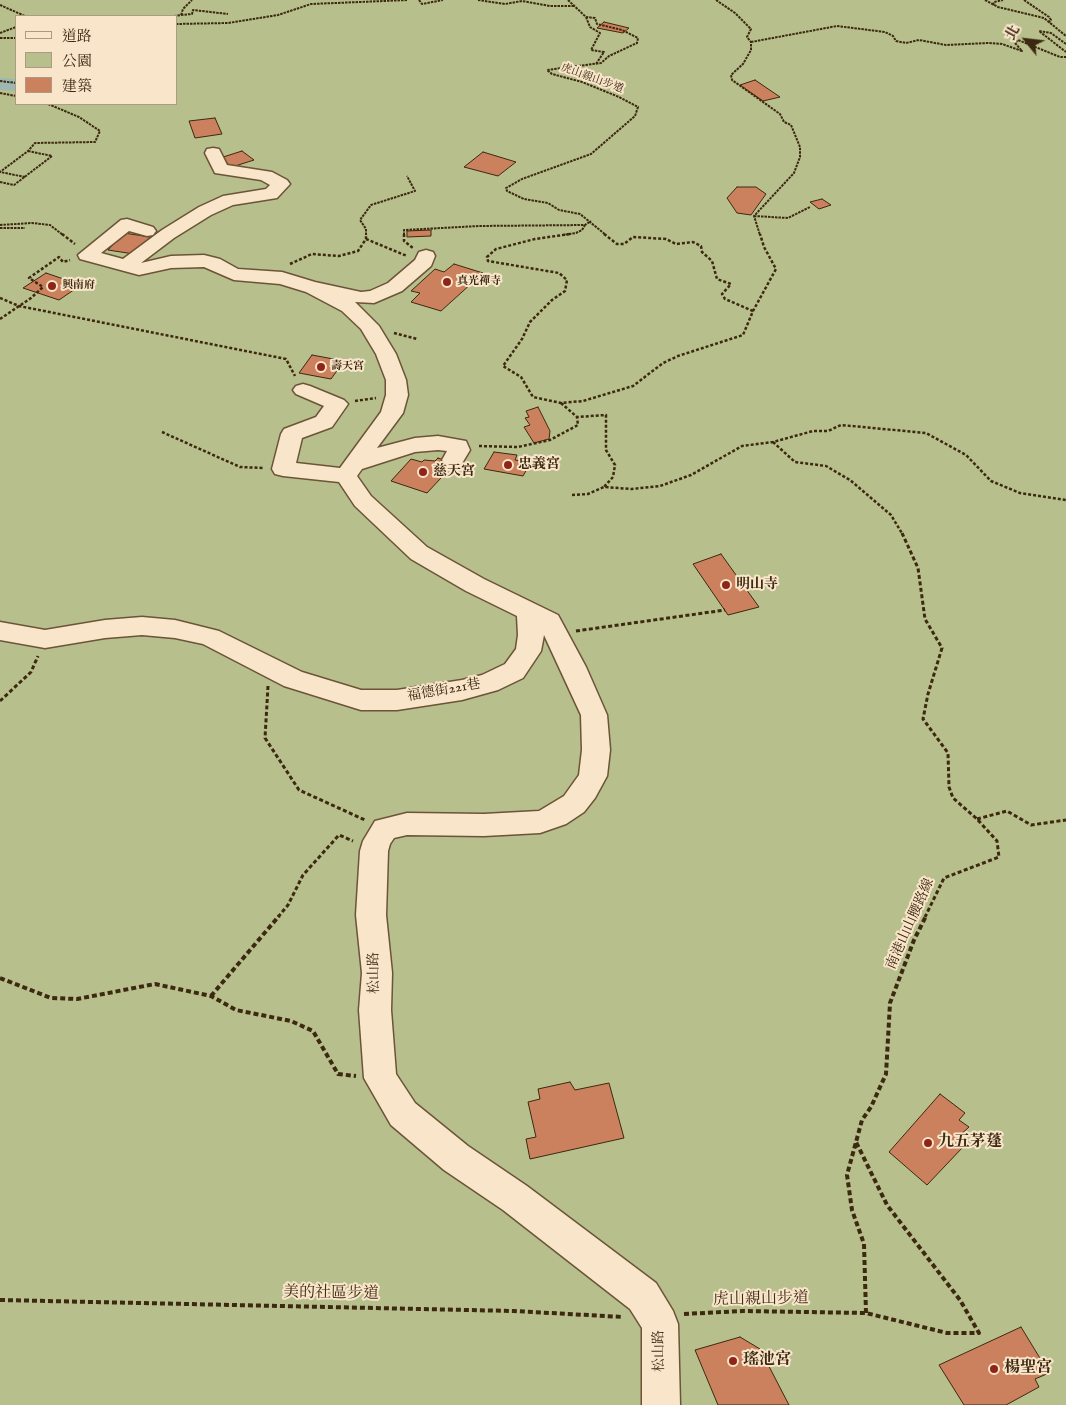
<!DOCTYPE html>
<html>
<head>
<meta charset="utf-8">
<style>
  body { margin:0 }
  #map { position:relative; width:1066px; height:1405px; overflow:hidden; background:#f5d7ad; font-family:"IM FELL English","Noto Serif TC",serif }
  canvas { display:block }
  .legend { position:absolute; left:15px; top:15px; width:162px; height:90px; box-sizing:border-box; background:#f8e5ca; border:1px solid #ad9a80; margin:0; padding:6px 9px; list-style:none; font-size:15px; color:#3d2910 }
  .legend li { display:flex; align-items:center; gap:10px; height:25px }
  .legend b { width:25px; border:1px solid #ad9a80 }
  .north { position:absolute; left:1001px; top:15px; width:50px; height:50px; -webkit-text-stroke:4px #f8e5ca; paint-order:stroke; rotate:299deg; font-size:14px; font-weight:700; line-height:20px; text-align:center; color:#3d2910 }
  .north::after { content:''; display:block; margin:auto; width:18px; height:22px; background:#3d2910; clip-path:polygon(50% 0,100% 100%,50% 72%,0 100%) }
</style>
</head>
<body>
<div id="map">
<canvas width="1066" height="1405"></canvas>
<ul class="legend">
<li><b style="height:6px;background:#f8e5ca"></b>道路</li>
<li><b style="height:14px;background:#b7bf8d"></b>公園</li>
<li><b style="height:14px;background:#cb815d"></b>建築</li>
</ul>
<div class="north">北</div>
</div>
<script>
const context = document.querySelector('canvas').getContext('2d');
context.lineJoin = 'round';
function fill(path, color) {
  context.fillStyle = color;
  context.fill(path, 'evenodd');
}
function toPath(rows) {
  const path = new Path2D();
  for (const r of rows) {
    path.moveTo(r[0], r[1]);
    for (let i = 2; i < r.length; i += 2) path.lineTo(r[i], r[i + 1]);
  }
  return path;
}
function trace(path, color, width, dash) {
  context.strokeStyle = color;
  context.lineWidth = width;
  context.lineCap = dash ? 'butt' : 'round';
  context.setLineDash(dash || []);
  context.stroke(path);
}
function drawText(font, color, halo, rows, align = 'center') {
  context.font = font + ' "IM FELL English","Noto Serif TC",serif';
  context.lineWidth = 4;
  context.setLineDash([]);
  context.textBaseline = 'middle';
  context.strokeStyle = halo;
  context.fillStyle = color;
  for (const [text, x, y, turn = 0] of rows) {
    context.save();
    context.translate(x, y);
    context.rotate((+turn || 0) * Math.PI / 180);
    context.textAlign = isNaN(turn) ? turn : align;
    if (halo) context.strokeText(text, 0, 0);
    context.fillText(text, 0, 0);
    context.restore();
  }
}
fill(toPath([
  [0,0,1066,0,1066,1405,0,1405],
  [16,16,176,16,176,104,16,104]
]), '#b7bf8d');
fill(toPath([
  [0,78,16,79,16,91,0,90,0,78]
]), '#9db8b1');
const building = toPath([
  [604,22,629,28,623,33,597,28,604,22],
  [755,80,780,97,763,101,740,85,755,80],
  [215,118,222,134,195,138,189,121,215,118],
  [242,151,254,160,232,167,220,158,242,151],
  [483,152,516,162,498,176,464,167,483,152],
  [737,187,756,187,766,194,751,215,737,213,727,198,737,187],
  [822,199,831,205,819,209,810,202,822,199],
  [431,230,431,236,407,237,407,231,431,230],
  [124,233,150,237,134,254,108,250,124,233],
  [454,264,483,273,441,311,411,302,420,293,411,291,435,269,444,272,454,264],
  [46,273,81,285,59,300,23,288,46,273],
  [312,355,344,361,331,379,299,373,312,355],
  [538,407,550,431,549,439,534,443,524,427,530,425,525,418,529,417,526,411,538,407],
  [494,452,517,455,515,460,531,462,523,476,484,469,494,452],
  [438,458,454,464,427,493,391,481,411,459,422,462,424,460,435,461,438,458],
  [721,554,759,607,728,615,693,564,721,554],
  [570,1082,575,1090,609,1083,624,1138,530,1159,526,1139,536,1137,528,1102,540,1099,538,1089,570,1082],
  [940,1094,965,1113,959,1120,969,1127,956,1139,963,1147,927,1185,889,1152,940,1094],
  [1021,1327,1049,1373,1035,1379,1039,1387,1006,1405,964,1405,939,1365,1021,1327],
  [740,1337,760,1349,789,1405,718,1405,695,1350,740,1337]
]);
fill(building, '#cb815d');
trace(building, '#3d2910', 1);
const minor = toPath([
  [213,148,219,149,227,165,272,172,287,180,290,184,277,198,233,205,211,215,174,238,141,263,171,256,204,255,220,259,238,269,282,272,315,282,361,292,370,291,388,283,415,260,419,252,426,250,433,252,435,256,431,266,402,291,374,303,355,302,379,326,396,354,406,380,408,395,403,413,377,448,415,438,438,436,466,441,470,450,461,465,453,467,445,465,442,460,447,451,438,450,415,452,362,469,357,476,371,496,427,547,484,579,558,615,586,667,607,715,610,750,607,776,595,798,584,812,566,824,540,833,484,836,407,835,394,838,390,844,388,851,386,915,392,973,391,1010,396,1074,415,1103,468,1146,527,1186,656,1283,673,1311,678,1324,680,1405,642,1405,642,1328,630,1309,503,1210,444,1170,391,1125,364,1078,359,1010,362,973,356,915,360,851,363,841,375,821,407,813,484,814,539,811,564,796,579,775,582,750,581,715,544,635,541,651,523,678,498,690,462,700,397,710,361,710,284,686,203,644,175,638,142,635,105,638,45,648,0,640,0,622,45,630,105,620,142,617,175,620,219,631,302,672,361,690,397,690,462,680,482,675,505,664,516,649,518,635,517,616,466,591,411,559,355,506,339,482,283,476,275,474,272,469,281,434,284,429,316,417,324,406,296,394,293,390,296,386,303,384,310,386,344,400,348,404,332,427,302,438,296,463,340,468,381,412,386,395,386,380,376,354,361,329,342,311,306,292,280,284,234,280,204,267,171,268,139,275,80,259,78,255,121,220,127,219,153,227,156,231,153,235,147,236,129,231,101,253,123,259,162,230,199,207,223,196,266,189,270,185,261,180,215,173,205,153,207,149,213,148]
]);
trace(minor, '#6b5437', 3);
trace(toPath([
  [419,0,422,4,443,0],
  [478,0,505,4,522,1,550,6,575,6],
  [568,0,586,17,595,18,597,24,622,30,638,38,637,43,609,56,601,63,547,70,552,74,582,82,619,97,638,107,635,116,591,154,522,179,506,188,507,191,524,199,548,203,559,210,580,214,606,235],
  [716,0,735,13,751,29,747,37,751,42,751,50,743,64,731,75,732,80,780,114,784,122,791,125,800,147,800,157,794,173,754,216,760,235],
  [985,0,998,7,1044,18,1066,36],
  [1024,0,1049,17,1051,20,1048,23],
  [0,5,25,16],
  [993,5,994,2,1003,0],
  [181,15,192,14,193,10,228,14],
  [174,16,181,15,183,9,192,0],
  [586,17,590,27,600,33,591,50,604,52,596,64],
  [176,24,228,23,278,15,311,4,408,0],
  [0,33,16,27],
  [0,38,16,38],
  [751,42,837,26,885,32,893,36,896,41,906,43,919,40,946,45,988,43,1002,44,1022,51,1015,43,1018,40,1060,57,1066,57],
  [1066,44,1051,33,1039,31,1066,52],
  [0,81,16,83],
  [0,93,16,96],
  [25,177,0,172,28,151,35,143,95,142,100,131,79,117,48,104],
  [0,182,14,185,52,156,28,151],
  [754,216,788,218,810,207],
  [0,225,32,223,50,225,63,235],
  [0,228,25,228],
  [366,235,366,229,360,220,371,205,415,191,407,176],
  [404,235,404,230,479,226,585,225,591,221],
  [562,235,576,233,582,230,585,225]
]), '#3d2910', 2, [2.5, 1]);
trace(toPath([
  [62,234,75,244],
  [404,234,404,241,413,248],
  [570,234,535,239,496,249,487,257,488,261,559,273,567,280,565,291,552,300,530,322,522,339,503,366,521,377,533,397,561,403,583,401,633,386,663,363,678,356,743,335,753,311,776,269,764,247,760,234],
  [604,234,617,244,624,244,633,237,666,239,676,244,693,242,701,246,702,252,712,261,717,279,731,284,722,294,725,299,753,311],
  [366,239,407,256],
  [290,264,312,254,339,256,358,251,366,239,366,234],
  [0,298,19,306,286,359,295,376],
  [0,319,31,298,43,287,29,278,59,257,63,262,70,260],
  [394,333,417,339],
  [355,401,376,398],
  [561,403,577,417,606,415,606,450,615,465,613,477,604,487,632,489,660,486,691,475,742,446,773,442,813,431,828,431,841,425,926,433,966,455,991,481,1020,493,1066,500],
  [162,432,240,467,264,468],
  [773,442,795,462,826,466,850,480,891,515,903,535],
  [479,446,518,447,550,440,578,425,577,417],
  [572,495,588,494,604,487]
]), '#3d2910', 2.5, [3, 2]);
trace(toPath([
  [902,533,918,568,925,619,942,648,928,694,923,719,948,753,949,787,953,798,977,819,997,841,999,857,944,878,925,917],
  [576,631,725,610],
  [268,686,265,738,299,790,365,820],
  [0,701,31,672,38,656],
  [977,819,1007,811,1031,825,1066,820],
  [278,917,288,905,303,875,339,835,353,841]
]), '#3d2910', 3, [4, 2.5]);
trace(toPath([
  [0,978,51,998,77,999,155,984,211,996,236,1010,291,1021,313,1031,338,1074,356,1076],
  [211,996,279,916],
  [0,1300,514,1311,623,1317],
  [866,1313,864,1244,852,1210,847,1175,862,1120,871,1107,886,1074,890,1003,914,940,926,916],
  [684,1314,743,1311,866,1313,947,1333,979,1333,960,1300,887,1205,856,1142]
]), '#3d2910', 4, [5, 3]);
fill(minor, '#f8e5ca');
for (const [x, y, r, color] of [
  [447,282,5,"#8f2418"],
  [52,286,5,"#8f2418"],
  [321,367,5,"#8f2418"],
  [508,465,5,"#8f2418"],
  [423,472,5,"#8f2418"],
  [726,585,5,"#8f2418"],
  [928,1143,5,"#8f2418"],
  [733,1361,5,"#8f2418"],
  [994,1369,5,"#8f2418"]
]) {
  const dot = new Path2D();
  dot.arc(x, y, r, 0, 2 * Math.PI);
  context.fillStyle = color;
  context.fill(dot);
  trace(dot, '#f8e5ca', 2);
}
drawText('11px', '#3d2910', '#f8e5ca', [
  ["虎山親山步道",592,79,20]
]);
drawText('bold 11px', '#3d2910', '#f8e5ca', [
  ["真光禪寺",457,282],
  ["興南府",62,286],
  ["壽天宮",331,367]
], 'left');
drawText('bold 14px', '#3d2910', '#f8e5ca', [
  ["忠義宮",518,465],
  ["慈天宮",433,472],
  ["明山寺",736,585]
], 'left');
drawText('14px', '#3d2910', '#f8e5ca', [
  ["福德街221巷",444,691,-10],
  ["南港山山腰路線",911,924,-66],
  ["松山路",375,973,-91],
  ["松山路",660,1351,-91]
]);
drawText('bold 16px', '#3d2910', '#f8e5ca', [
  ["九五茅蓬",938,1143],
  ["瑤池宮",743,1361],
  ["楊聖宮",1004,1369]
], 'left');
drawText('16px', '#3d2910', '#f8e5ca', [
  ["美的社區步道",331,1294,1],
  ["虎山親山步道",761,1300,-1]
]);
</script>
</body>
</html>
